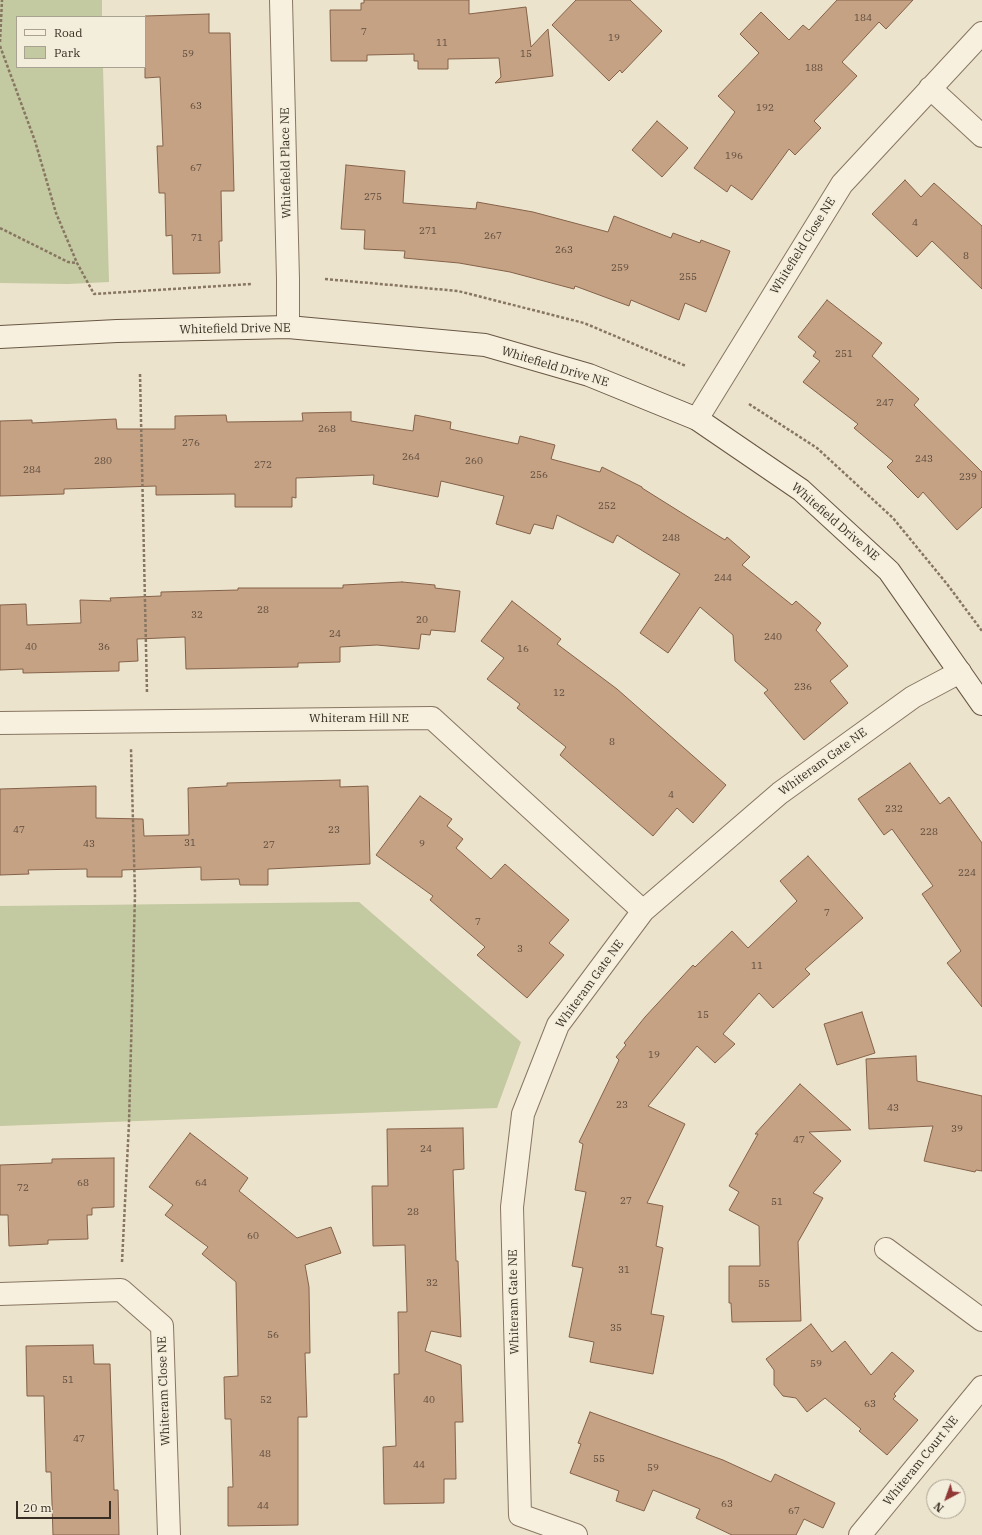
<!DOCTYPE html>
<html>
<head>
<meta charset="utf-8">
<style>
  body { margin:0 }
  #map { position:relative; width:982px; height:1535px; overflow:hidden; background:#ece3cc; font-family:"IBM Plex Serif",serif }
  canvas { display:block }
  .legend { position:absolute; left:16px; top:16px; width:130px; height:52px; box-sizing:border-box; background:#f3eddb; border:1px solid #a9a191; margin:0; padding:5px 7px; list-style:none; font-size:12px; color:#392e23 }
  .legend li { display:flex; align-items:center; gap:8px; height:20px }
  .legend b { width:20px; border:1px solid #a9a191 }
  .north { position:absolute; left:926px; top:1479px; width:40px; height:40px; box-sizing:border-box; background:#f3eddb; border:1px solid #a9a191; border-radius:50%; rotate:221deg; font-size:11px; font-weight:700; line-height:16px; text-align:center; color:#392e23 }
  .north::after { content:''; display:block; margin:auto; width:14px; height:18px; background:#913836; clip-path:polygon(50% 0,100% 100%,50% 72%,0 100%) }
  .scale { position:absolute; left:16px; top:1501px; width:95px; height:18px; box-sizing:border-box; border:2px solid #392e23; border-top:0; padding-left:5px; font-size:12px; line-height:14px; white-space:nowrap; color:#392e23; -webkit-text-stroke:3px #f3eddb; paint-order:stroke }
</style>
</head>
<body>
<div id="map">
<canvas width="982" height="1535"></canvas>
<ul class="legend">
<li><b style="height:5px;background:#f7f0de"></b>Road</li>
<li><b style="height:11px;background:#c3c9a0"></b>Park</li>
</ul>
<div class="north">N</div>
<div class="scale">20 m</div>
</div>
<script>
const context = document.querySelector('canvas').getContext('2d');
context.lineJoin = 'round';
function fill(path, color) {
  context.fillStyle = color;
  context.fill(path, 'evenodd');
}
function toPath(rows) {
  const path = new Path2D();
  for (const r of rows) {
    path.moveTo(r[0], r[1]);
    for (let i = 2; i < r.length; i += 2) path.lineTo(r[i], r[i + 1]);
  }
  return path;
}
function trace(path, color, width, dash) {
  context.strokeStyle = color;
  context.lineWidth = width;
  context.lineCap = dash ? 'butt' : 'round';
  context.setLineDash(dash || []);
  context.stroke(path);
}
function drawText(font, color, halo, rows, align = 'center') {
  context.font = font + ' "IBM Plex Serif",serif';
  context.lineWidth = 3.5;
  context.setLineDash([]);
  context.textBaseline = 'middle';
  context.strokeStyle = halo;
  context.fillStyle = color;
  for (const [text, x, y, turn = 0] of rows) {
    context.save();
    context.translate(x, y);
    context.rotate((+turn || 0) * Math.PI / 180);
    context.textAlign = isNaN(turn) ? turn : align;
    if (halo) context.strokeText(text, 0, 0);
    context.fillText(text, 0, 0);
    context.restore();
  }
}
fill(toPath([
  [0,0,102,0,102,17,17,17,17,67,103,67,109,282,68,284,0,283],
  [359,902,521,1042,497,1108,0,1126,0,906]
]), '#c3c9a0');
const building = toPath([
  [364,0,469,0,469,14,526,7,531,47,548,29,553,76,495,83,501,77,499,58,448,59,448,69,418,69,418,61,414,61,414,54,367,55,367,61,331,61,330,10,361,10,361,3,364,3,364,0],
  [576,0,630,0,662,31,622,73,620,70,609,81,552,25,576,0],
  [837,0,913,0,886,29,879,22,842,62,857,76,814,121,821,128,795,155,789,149,752,200,731,185,727,192,694,168,735,112,718,96,759,53,740,34,761,12,789,40,803,25,809,30,837,0],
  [209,14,209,33,230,33,234,191,221,191,222,241,219,241,220,273,173,274,172,235,166,236,165,193,159,193,157,146,163,146,160,77,145,78,145,16,209,14],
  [657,121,688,148,662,177,632,150,657,121],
  [346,165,405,171,403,203,476,209,477,202,533,212,608,232,614,216,671,238,673,233,700,243,701,240,730,251,706,312,685,303,679,320,631,300,629,306,575,286,574,289,510,272,459,263,404,258,405,251,364,249,365,230,341,229,346,165],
  [905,180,921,197,934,183,982,226,982,289,932,241,917,257,872,214,905,180],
  [827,300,882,343,872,356,919,399,914,405,982,472,982,507,957,530,923,492,918,498,887,467,893,461,854,428,858,424,803,382,820,361,813,356,816,352,798,337,827,300],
  [351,412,351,421,413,431,415,415,451,422,450,429,518,444,520,436,555,445,551,459,600,472,602,467,642,487,642,488,725,540,727,537,750,557,742,565,792,605,796,601,821,623,816,630,848,666,830,681,848,703,804,740,764,693,768,690,735,661,733,635,700,607,668,653,640,633,680,574,617,535,613,543,557,515,553,529,534,524,530,534,496,524,504,496,441,481,438,497,373,484,374,475,296,478,296,498,292,497,292,507,235,507,235,494,156,495,156,486,64,489,64,494,0,496,0,421,32,420,32,423,116,419,117,429,175,429,175,416,226,415,227,422,303,421,302,413,351,412],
  [402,582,435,585,435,588,460,591,455,632,431,630,430,635,421,634,419,649,377,645,340,647,340,662,298,663,298,667,186,669,185,637,137,639,138,661,119,662,119,671,23,673,23,669,0,670,0,605,26,604,27,625,81,623,80,600,111,601,110,598,161,596,161,592,238,590,238,588,343,588,343,585,402,582],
  [512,601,561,639,557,644,617,689,726,785,693,823,677,808,653,836,560,755,566,747,517,708,520,704,487,679,504,658,481,641,512,601],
  [910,763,940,804,949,797,982,843,982,1007,947,963,961,951,922,894,933,886,892,829,884,835,858,799,910,763],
  [340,780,340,787,368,786,370,864,268,869,268,885,240,885,239,879,201,880,201,867,122,870,122,877,87,877,87,869,28,870,29,874,0,875,0,789,96,786,96,818,143,819,144,836,189,835,188,788,227,786,227,783,340,780],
  [420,796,452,819,447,826,463,839,456,848,491,879,505,864,569,920,549,943,564,955,527,998,477,955,485,947,430,900,433,896,376,855,420,796],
  [808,856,863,918,805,969,810,974,773,1008,759,993,723,1034,735,1044,715,1063,697,1046,648,1106,685,1124,647,1203,663,1206,656,1246,663,1248,651,1314,664,1316,653,1374,590,1362,594,1342,569,1337,583,1268,572,1266,586,1192,575,1190,583,1144,579,1142,619,1060,616,1057,626,1045,624,1043,645,1017,693,965,695,967,732,931,748,948,797,901,780,881,808,856],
  [862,1012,875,1053,837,1065,824,1024,862,1012],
  [916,1056,917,1081,982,1096,982,1171,976,1170,975,1172,924,1161,933,1126,869,1129,866,1059,916,1056],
  [800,1084,851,1130,809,1132,841,1161,813,1193,823,1198,798,1242,801,1321,732,1322,731,1303,729,1303,729,1266,760,1266,759,1226,729,1210,739,1192,729,1186,758,1134,755,1134,800,1084],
  [463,1128,464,1169,453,1170,456,1261,458,1261,461,1337,431,1331,425,1351,461,1365,463,1422,455,1422,456,1479,444,1479,444,1503,384,1504,383,1447,396,1446,394,1374,399,1374,398,1312,407,1312,405,1245,373,1246,372,1186,388,1186,387,1129,463,1128],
  [190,1133,248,1178,239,1191,297,1238,331,1227,341,1253,305,1265,309,1287,310,1353,305,1353,307,1417,298,1417,298,1525,228,1526,228,1487,233,1487,231,1419,225,1419,224,1377,238,1376,236,1282,202,1254,208,1247,165,1215,173,1205,149,1187,190,1133],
  [114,1158,114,1207,92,1208,92,1215,87,1215,88,1239,48,1240,48,1244,9,1246,8,1215,0,1215,0,1165,52,1163,52,1159,114,1158],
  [811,1324,832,1352,845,1341,871,1375,892,1352,914,1371,894,1394,896,1396,893,1399,918,1420,887,1455,859,1431,861,1429,825,1398,807,1412,796,1398,783,1396,774,1385,774,1370,766,1359,811,1324],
  [93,1345,94,1364,110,1364,114,1490,118,1490,119,1535,53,1535,51,1472,46,1472,44,1396,27,1396,26,1346,93,1345],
  [590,1412,723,1460,771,1482,775,1474,835,1503,823,1528,804,1519,796,1535,732,1535,696,1518,700,1509,653,1490,644,1511,616,1501,619,1491,570,1473,581,1444,578,1443,590,1412]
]);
fill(building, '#c6a285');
trace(building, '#846249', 1);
const street = toPath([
  [281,0,288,279,288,327],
  [930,88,982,136],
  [697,419,842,184,982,33],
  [0,723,432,718,643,911],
  [886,1249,982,1320],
  [0,1294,121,1290,162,1326,169,1535],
  [576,1535,520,1515,512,1207,523,1114,558,1025,643,911,780,793,913,697,960,672],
  [860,1535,982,1387]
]);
const secondary = toPath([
  [0,337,117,331,288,327,485,345,589,375,697,419,801,490,889,571,982,704]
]);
trace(street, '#877661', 24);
trace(secondary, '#695844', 24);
trace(toPath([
  [0,42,2,0],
  [0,46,35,141,56,213,77,263,94,294,251,284],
  [0,228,68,262,77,263],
  [325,279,458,291,584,323,686,366],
  [140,374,147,693],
  [749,404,817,448,893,518,947,584,982,631],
  [122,1262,129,1123,135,894,131,749]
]), '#877661', 2.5, [3, 2]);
trace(street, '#f7f0de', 22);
trace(secondary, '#f7f0de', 22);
drawText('10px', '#5c4b3c', null, [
  ["184",863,18],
  ["7",364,32],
  ["19",614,38],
  ["11",442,43],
  ["59",188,54],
  ["15",526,54],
  ["188",814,68],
  ["63",196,106],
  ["192",765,108],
  ["196",734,156],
  ["67",196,168],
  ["275",373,197],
  ["4",915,223],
  ["271",428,231],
  ["267",493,236],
  ["71",197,238],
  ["263",564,250],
  ["8",966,256],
  ["259",620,268],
  ["255",688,277],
  ["251",844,354],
  ["247",885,403],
  ["268",327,429],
  ["276",191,443],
  ["264",411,457],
  ["243",924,459],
  ["280",103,461],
  ["260",474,461],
  ["272",263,465],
  ["284",32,470],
  ["256",539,475],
  ["239",968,477],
  ["252",607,506],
  ["248",671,538],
  ["244",723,578],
  ["28",263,610],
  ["32",197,615],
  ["20",422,620],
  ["24",335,634],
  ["240",773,637],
  ["40",31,647],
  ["36",104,647],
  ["16",523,649],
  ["236",803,687],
  ["12",559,693],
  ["8",612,742],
  ["4",671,795],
  ["232",894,809],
  ["47",19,830],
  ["23",334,830],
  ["228",929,832],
  ["31",190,843],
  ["43",89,844],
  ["9",422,844],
  ["27",269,845],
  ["224",967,873],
  ["7",827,913],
  ["7",478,922],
  ["3",520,949],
  ["11",757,966],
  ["15",703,1015],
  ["19",654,1055],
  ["23",622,1105],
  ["43",893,1108],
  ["39",957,1129],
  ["47",799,1140],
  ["24",426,1149],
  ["68",83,1183],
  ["64",201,1183],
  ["72",23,1188],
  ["27",626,1201],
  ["51",777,1202],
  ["28",413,1212],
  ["60",253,1236],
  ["31",624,1270],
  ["32",432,1283],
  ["55",764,1284],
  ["35",616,1328],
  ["56",273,1335],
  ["59",816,1364],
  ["51",68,1380],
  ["52",266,1400],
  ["40",429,1400],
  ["63",870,1404],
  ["47",79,1439],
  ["48",265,1454],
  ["55",599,1459],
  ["44",419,1465],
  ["59",653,1468],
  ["63",727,1504],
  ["44",263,1506],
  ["67",794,1511]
]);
drawText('12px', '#392e23', '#f3eddb', [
  ["Whitefield Place NE",286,163,-91],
  ["Whitefield Close NE",803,246,-58],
  ["Whitefield Drive NE",235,329,-1],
  ["Whitefield Drive NE",555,367,17],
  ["Whitefield Drive NE",835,522,41],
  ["Whiteram Hill NE",359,719],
  ["Whiteram Gate NE",823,762,-36],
  ["Whiteram Gate NE",590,984,-54],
  ["Whiteram Gate NE",514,1302,-91],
  ["Whiteram Close NE",164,1391,-92],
  ["Whiteram Court NE",921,1461,-51]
]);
</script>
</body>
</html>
